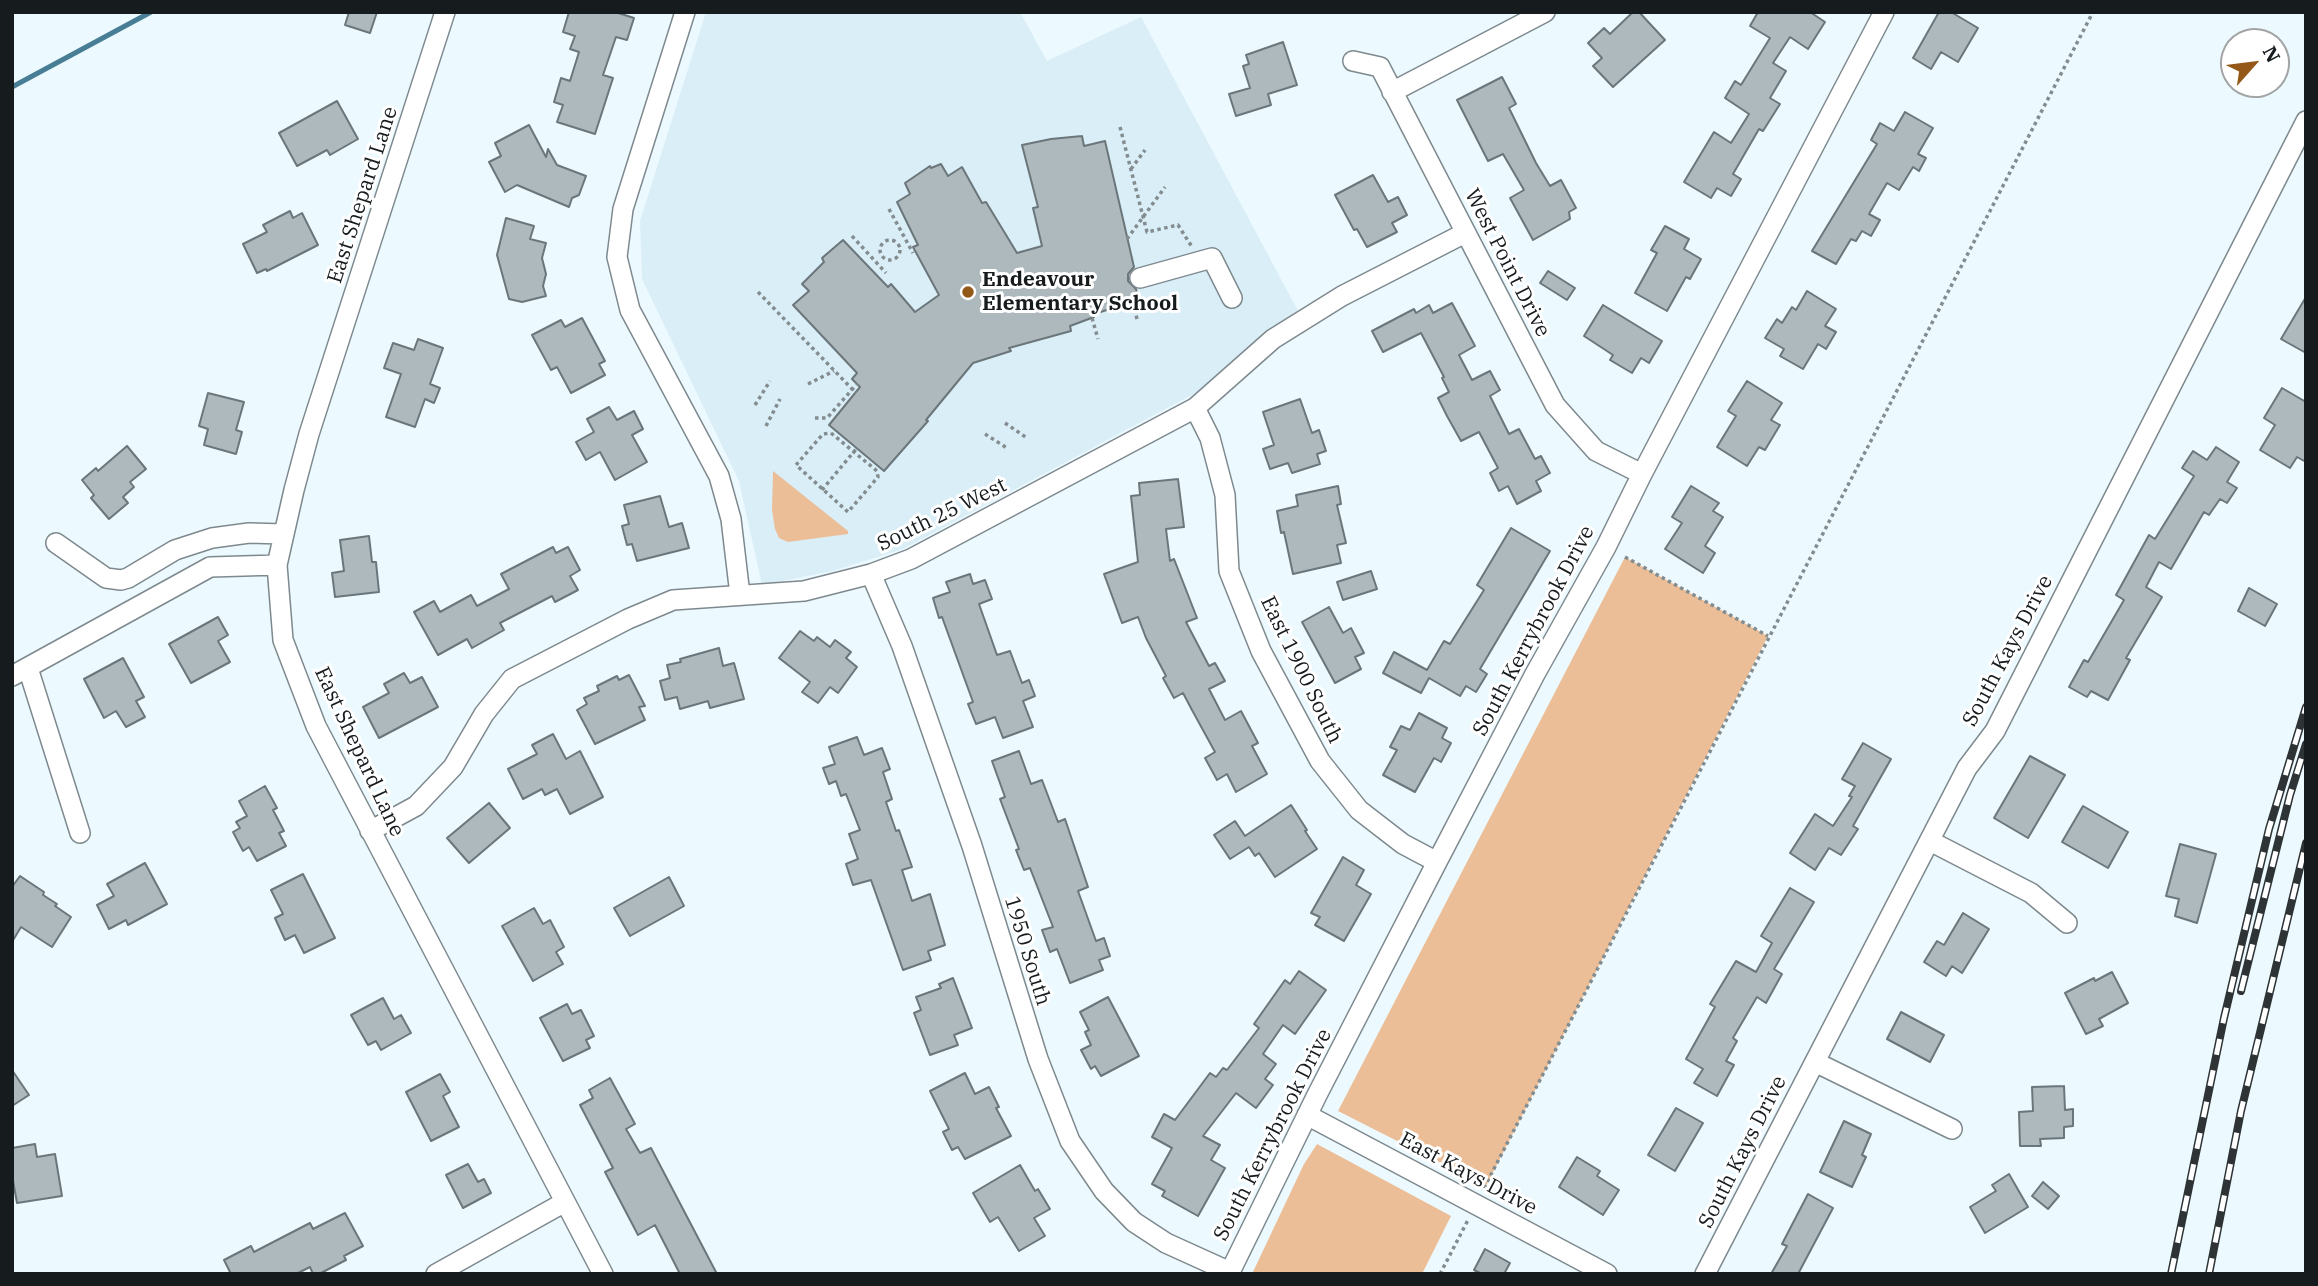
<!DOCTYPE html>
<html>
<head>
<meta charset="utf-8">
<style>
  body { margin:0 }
  #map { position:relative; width:2318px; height:1286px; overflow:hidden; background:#ecf9fe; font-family:"IBM Plex Serif",serif }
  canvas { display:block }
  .frame { position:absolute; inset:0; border:14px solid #161b1d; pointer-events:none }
  .north { position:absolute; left:2220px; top:28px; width:70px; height:70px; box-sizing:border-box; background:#fff; border:2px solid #a2a4a5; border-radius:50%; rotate:62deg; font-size:19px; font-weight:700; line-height:28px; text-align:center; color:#161b1d }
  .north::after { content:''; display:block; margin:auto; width:24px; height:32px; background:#945918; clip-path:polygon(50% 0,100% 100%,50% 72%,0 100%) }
</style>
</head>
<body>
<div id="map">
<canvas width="2318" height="1286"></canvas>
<div class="frame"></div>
<div class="north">N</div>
</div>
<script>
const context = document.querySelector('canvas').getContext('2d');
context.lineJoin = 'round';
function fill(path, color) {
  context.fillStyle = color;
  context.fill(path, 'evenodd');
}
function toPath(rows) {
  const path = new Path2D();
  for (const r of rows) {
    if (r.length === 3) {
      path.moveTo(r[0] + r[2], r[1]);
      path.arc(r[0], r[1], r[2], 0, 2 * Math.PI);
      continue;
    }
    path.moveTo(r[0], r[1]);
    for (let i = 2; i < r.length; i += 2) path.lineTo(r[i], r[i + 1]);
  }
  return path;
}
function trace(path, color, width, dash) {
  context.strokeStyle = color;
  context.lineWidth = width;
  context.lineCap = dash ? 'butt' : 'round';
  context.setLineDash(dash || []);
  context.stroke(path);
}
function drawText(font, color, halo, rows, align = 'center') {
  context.font = font + ' "IBM Plex Serif",serif';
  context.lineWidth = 6;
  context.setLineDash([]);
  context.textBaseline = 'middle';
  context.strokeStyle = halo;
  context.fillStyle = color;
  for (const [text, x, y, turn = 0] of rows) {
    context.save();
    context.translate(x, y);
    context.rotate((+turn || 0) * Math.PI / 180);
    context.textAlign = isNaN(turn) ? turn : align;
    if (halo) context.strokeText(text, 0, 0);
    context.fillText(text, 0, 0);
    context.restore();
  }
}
fill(toPath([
  [706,12,1020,12,1047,61,1141,17,1298,311,1270,329,1214,383,903,549,833,571,762,585,739,481,642,279,640,221]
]), '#daeef8');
fill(toPath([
  [773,471,848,531,848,534,788,542,779,538,775,529,772,510],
  [1625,557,1768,636,1486,1186,1338,1111],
  [1317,1144,1451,1216,1422,1274,1252,1274,1304,1164]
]), '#ebbe97');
trace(toPath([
  [12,87,151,12]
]), '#487e95', 5);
const building = toPath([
  [349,12,377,12,370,33,345,25,349,12],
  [569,12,615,12,634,18,627,40,616,37,603,75,613,78,595,134,557,122,563,105,554,102,561,78,570,81,579,52,570,49,575,36,563,32,569,12],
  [1633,12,1639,12,1665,40,1613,87,1593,66,1602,58,1588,43,1604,28,1610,34,1633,12],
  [1758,12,1810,12,1825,22,1808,49,1790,37,1773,63,1786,71,1770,98,1780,104,1763,131,1759,129,1733,174,1741,179,1731,196,1717,188,1711,198,1684,182,1714,132,1731,143,1749,114,1725,98,1735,81,1741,85,1770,38,1750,26,1758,12],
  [1939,12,1951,12,1978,28,1958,62,1941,52,1931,69,1913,58,1939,12],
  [1283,42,1297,85,1268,94,1271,105,1236,116,1229,94,1250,88,1243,66,1249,64,1246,55,1283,42],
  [1502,77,1516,104,1509,108,1536,163,1550,186,1561,180,1576,208,1569,212,1570,219,1533,240,1510,198,1524,190,1503,154,1488,161,1457,100,1502,77],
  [337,101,358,139,330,155,327,150,297,166,279,133,337,101],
  [1905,112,1933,128,1918,154,1926,158,1919,171,1913,167,1899,190,1887,183,1869,214,1880,220,1871,236,1862,231,1856,241,1851,239,1836,264,1812,251,1877,144,1871,140,1880,123,1894,131,1905,112],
  [529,125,546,157,548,149,557,165,586,176,579,195,572,198,569,207,517,185,505,192,489,162,501,156,495,143,529,125],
  [1082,136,1084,146,1105,141,1134,267,1128,274,1128,281,1136,289,1139,300,1094,314,1094,317,1070,326,1071,331,1009,348,1011,351,973,363,926,420,928,421,884,471,829,425,860,387,852,379,857,373,793,305,809,291,802,284,824,262,822,258,843,240,888,287,891,284,915,312,939,295,913,247,918,245,897,202,910,194,905,183,930,166,931,168,941,164,948,176,962,167,982,203,986,202,1017,253,1042,246,1033,208,1038,207,1022,145,1051,139,1082,136],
  [1373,175,1388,202,1398,197,1407,215,1392,223,1397,232,1367,247,1357,229,1354,230,1335,195,1373,175],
  [290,211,293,218,302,213,318,245,267,271,266,269,257,273,243,244,267,232,263,225,290,211],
  [506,218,534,226,530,239,546,243,542,258,546,274,543,286,546,296,522,302,509,299,497,255,506,218],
  [1665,226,1689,239,1684,249,1701,259,1690,279,1686,277,1667,311,1635,293,1657,253,1651,250,1665,226],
  [1548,271,1575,288,1567,300,1540,283,1548,271],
  [1807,291,1836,309,1825,326,1836,332,1826,349,1818,344,1803,369,1780,356,1784,349,1765,338,1777,319,1782,323,1792,307,1796,310,1807,291],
  [2306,297,2306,353,2281,339,2306,297],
  [1452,303,1475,346,1459,355,1472,380,1490,371,1500,390,1490,396,1509,434,1519,429,1535,459,1541,456,1550,473,1536,481,1541,491,1517,504,1508,486,1499,491,1490,473,1498,468,1479,432,1461,441,1447,416,1438,398,1449,392,1442,378,1444,377,1421,333,1383,352,1372,331,1414,309,1416,313,1429,305,1433,313,1452,303],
  [1603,305,1662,341,1649,363,1641,358,1632,373,1610,360,1613,355,1584,336,1603,305],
  [582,318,605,361,599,364,605,375,571,393,557,367,551,370,532,335,561,320,565,327,582,318],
  [418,339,443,348,430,384,440,388,434,403,425,399,415,427,386,417,401,374,384,368,393,343,414,350,418,339],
  [1747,381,1782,403,1771,420,1780,425,1765,450,1759,447,1747,466,1717,447,1736,416,1728,411,1747,381],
  [2282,388,2306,402,2306,462,2297,457,2290,468,2260,450,2275,425,2264,418,2282,388],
  [208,393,244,402,236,430,242,432,236,454,204,445,208,429,199,426,208,393],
  [1300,399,1312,433,1319,430,1326,451,1317,454,1320,464,1292,473,1288,463,1270,469,1263,449,1274,445,1263,412,1300,399],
  [609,407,617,420,634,411,643,429,632,435,647,462,615,480,600,452,586,460,576,442,594,432,587,419,609,407],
  [127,446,146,469,130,482,134,487,123,497,128,503,109,519,91,498,94,495,82,480,96,468,98,471,127,446],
  [2216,447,2239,462,2227,482,2237,488,2227,503,2220,499,2209,515,2204,512,2171,569,2159,562,2146,587,2162,597,2126,658,2130,660,2108,700,2091,691,2087,697,2069,687,2084,660,2088,662,2124,600,2116,595,2149,535,2155,539,2194,476,2182,468,2193,451,2207,460,2216,447],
  [1178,479,1184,527,1166,529,1170,561,1174,559,1197,618,1186,622,1209,666,1215,663,1225,681,1209,689,1225,720,1241,711,1258,743,1252,746,1267,774,1236,792,1227,774,1217,780,1205,758,1215,752,1192,710,1183,693,1174,698,1163,678,1166,676,1146,638,1138,617,1122,623,1104,574,1138,562,1131,496,1140,495,1139,483,1178,479],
  [1338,486,1341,504,1337,505,1346,543,1337,545,1341,563,1293,574,1284,532,1281,533,1277,511,1298,506,1296,495,1338,486],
  [1691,486,1719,503,1713,511,1723,517,1705,546,1715,553,1703,573,1665,549,1682,523,1672,517,1691,486],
  [660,496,669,527,682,523,689,548,637,561,632,544,627,545,622,526,629,524,624,505,660,496],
  [1511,528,1550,551,1480,669,1487,674,1476,692,1466,686,1460,696,1429,678,1421,693,1383,673,1394,652,1427,670,1444,641,1450,644,1484,590,1477,585,1511,528],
  [369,536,372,562,376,562,379,592,335,597,332,573,344,571,340,540,369,536],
  [553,547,556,553,568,547,580,570,570,576,578,590,555,602,552,596,500,623,504,630,472,648,467,639,438,655,414,612,434,601,440,612,471,595,477,606,509,589,501,574,553,547],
  [1371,571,1377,589,1343,600,1337,582,1371,571],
  [970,574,973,584,985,580,992,599,979,604,997,655,1010,651,1022,683,1029,680,1035,696,1023,701,1033,727,1003,738,995,717,976,724,968,704,973,702,942,617,939,618,933,598,950,592,946,582,970,574],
  [2249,588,2277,604,2265,626,2238,611,2249,588],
  [1329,607,1343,633,1351,628,1364,653,1355,657,1361,669,1335,683,1302,622,1329,607],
  [218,617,228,635,218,641,230,662,191,683,169,644,218,617],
  [800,631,814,641,817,637,830,647,835,640,851,652,846,658,857,667,838,693,830,687,818,703,802,692,810,682,779,658,800,631],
  [719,648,723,666,734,663,744,699,710,708,708,701,680,709,677,697,665,700,660,681,670,678,667,665,681,662,680,659,719,648],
  [123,658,144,697,136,701,145,717,126,727,116,711,104,718,84,679,123,658],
  [404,673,410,683,422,677,438,707,379,738,363,707,389,693,384,684,404,673],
  [629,675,645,706,639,707,645,720,595,744,577,710,587,704,584,698,599,691,597,686,617,676,619,680,629,675],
  [1419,713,1447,728,1442,738,1451,743,1441,762,1434,758,1415,792,1383,775,1397,750,1390,747,1401,726,1410,730,1419,713],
  [553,734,566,759,580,751,603,797,570,814,557,789,545,795,542,789,523,799,508,769,537,754,532,745,553,734],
  [857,737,864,755,882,748,890,769,883,772,892,799,886,802,896,831,899,830,912,867,902,870,912,901,930,894,945,945,928,951,931,960,903,970,871,880,853,885,846,864,858,859,849,834,860,830,846,794,841,796,836,781,829,784,823,768,835,764,829,747,857,737],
  [1863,743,1891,759,1853,826,1858,829,1841,855,1829,848,1815,870,1790,853,1815,814,1833,826,1852,797,1849,796,1855,786,1842,779,1863,743],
  [1019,751,1031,784,1042,780,1058,822,1065,819,1088,887,1078,891,1096,941,1104,938,1110,956,1099,960,1103,970,1070,983,1057,949,1050,952,1042,930,1053,927,1030,868,1024,870,1016,850,1019,849,1000,799,1005,797,992,761,1019,751],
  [2030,756,2065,775,2028,838,1994,818,2030,756],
  [265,786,277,808,273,810,284,831,279,833,286,846,257,861,249,847,243,851,233,832,240,828,236,822,247,816,239,801,265,786],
  [489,803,510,828,469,863,447,838,489,803],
  [1291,805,1307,830,1305,831,1317,849,1275,877,1259,853,1255,856,1249,847,1230,859,1214,835,1235,821,1245,836,1291,805],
  [2083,806,2128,832,2108,868,2062,842,2083,806],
  [2180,844,2216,854,2197,923,2175,916,2179,899,2166,896,2180,844],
  [1343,857,1364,870,1356,885,1371,894,1344,941,1315,925,1320,917,1311,913,1343,857],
  [145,863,167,904,128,925,126,920,109,929,97,905,114,896,107,884,145,863],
  [303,874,335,938,304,953,295,935,285,940,275,918,283,914,271,890,303,874],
  [20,876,44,892,43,895,57,904,55,906,71,917,52,947,21,927,12,942,12,887,20,876],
  [669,877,684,906,630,936,614,908,669,877],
  [1790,888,1814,902,1774,969,1782,974,1766,1003,1757,997,1733,1038,1737,1041,1726,1061,1734,1065,1717,1096,1694,1083,1703,1069,1686,1059,1715,1007,1710,1004,1736,961,1756,972,1772,943,1761,936,1790,888],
  [534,908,543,924,550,920,564,947,556,952,563,964,533,981,502,926,534,908],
  [1963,913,1989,929,1962,973,1952,966,1946,976,1924,962,1937,941,1944,945,1963,913],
  [1299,971,1326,990,1295,1034,1283,1025,1263,1054,1276,1064,1265,1079,1273,1085,1256,1108,1236,1093,1203,1136,1220,1145,1211,1160,1225,1168,1198,1216,1162,1196,1165,1191,1152,1184,1172,1148,1152,1137,1164,1114,1175,1120,1210,1073,1216,1077,1223,1068,1227,1070,1259,1028,1254,1024,1285,980,1290,984,1299,971],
  [2112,972,2128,1003,2099,1019,2103,1026,2086,1034,2065,993,2094,978,2095,981,2112,972],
  [953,978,972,1028,954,1035,958,1045,930,1055,914,1013,921,1010,916,997,941,988,939,984,953,978],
  [1108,997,1139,1056,1101,1076,1095,1066,1091,1069,1081,1050,1091,1045,1085,1032,1089,1030,1080,1012,1108,997],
  [383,998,394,1019,401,1015,411,1033,381,1050,376,1041,368,1045,351,1015,383,998],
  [567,1004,572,1014,581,1010,594,1036,586,1040,590,1048,563,1061,540,1018,567,1004],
  [1901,1012,1944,1035,1930,1062,1887,1039,1901,1012],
  [12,1070,29,1095,12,1106,12,1070],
  [965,1073,975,1094,989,1087,999,1107,996,1108,1011,1136,965,1159,958,1147,952,1150,943,1132,949,1129,930,1091,965,1073],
  [440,1074,450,1092,443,1096,459,1127,431,1141,406,1092,440,1074],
  [610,1078,635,1124,626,1129,640,1153,651,1148,717,1274,680,1274,655,1225,638,1235,605,1172,613,1168,580,1105,593,1098,589,1090,610,1078],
  [2064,1086,2065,1110,2073,1109,2073,1126,2064,1127,2064,1138,2040,1139,2041,1146,2020,1146,2019,1112,2033,1111,2032,1087,2064,1086],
  [1676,1108,1703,1123,1675,1171,1648,1155,1676,1108],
  [1844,1121,1871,1134,1862,1155,1866,1157,1852,1187,1820,1172,1844,1121],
  [35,1144,37,1157,55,1154,62,1196,17,1203,12,1175,12,1148,35,1144],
  [1577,1157,1600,1171,1597,1176,1619,1190,1603,1215,1559,1187,1577,1157],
  [468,1164,478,1182,484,1179,491,1193,463,1208,446,1175,468,1164],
  [1020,1165,1035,1191,1038,1189,1050,1209,1034,1218,1045,1236,1019,1251,998,1217,990,1222,973,1193,1020,1165],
  [2009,1174,2028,1207,1985,1233,1970,1207,1996,1191,1992,1185,2009,1174],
  [2043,1182,2059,1196,2048,1209,2032,1196,2043,1182],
  [1808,1194,1833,1208,1798,1274,1771,1274,1787,1246,1782,1244,1808,1194],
  [345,1213,363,1246,344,1256,346,1260,319,1274,313,1274,310,1267,296,1274,231,1274,224,1260,251,1246,254,1252,310,1223,313,1229,345,1213],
  [1485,1249,1510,1263,1504,1274,1482,1274,1474,1270,1485,1249]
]);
fill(building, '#aeb9be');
trace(building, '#6b767a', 2);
const minor = toPath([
  [445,12,309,434,294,490,277,565,283,640,316,726,603,1274],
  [685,12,623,209,617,257,630,310,719,476,731,519,740,595],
  [1353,61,1380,67,1555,405,1596,451,1642,474],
  [1392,92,1545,12],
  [1140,278,1212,258,1232,298],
  [1195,408,1210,438,1225,495,1229,571,1261,651,1320,761,1359,810,1403,844,1437,862],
  [56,543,106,578,121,580,128,578,175,550,212,538,249,533,284,534],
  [871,574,902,646,972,846,1038,1059,1070,1141,1104,1191,1134,1222,1166,1243,1230,1272],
  [28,668,80,833],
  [12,676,210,567,277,565],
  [370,831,416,806,453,767,484,714,512,679,628,619,673,600,804,591,871,574,911,559,1195,408,1273,339,1342,296,1465,233],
  [1930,841,2031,893,2067,923],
  [1815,1062,1952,1129],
  [1307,1115,1607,1274],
  [436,1274,565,1202],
  [1229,1274,1317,1095,1437,862,1535,674,1606,547,1642,474,1884,12],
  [1705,1274,1967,768,1995,731,2306,121]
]);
trace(minor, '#7e898e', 22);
trace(toPath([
  [1120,127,1147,232,1178,225,1192,247],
  [1131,169,1145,150],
  [889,209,913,253],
  [852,236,886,273],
  [1127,239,1165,187],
  [890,250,10],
  [758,292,856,393],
  [1133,302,1137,319],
  [1092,318,1098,339],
  [808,384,834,371],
  [755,405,770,381],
  [815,418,827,418,857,384],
  [1005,423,1027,438],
  [766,426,780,399],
  [831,433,877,471,878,477,848,512,796,465,823,434,831,433],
  [985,434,1007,448],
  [822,490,857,448],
  [1625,557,1768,636],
  [1484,1188,2093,12],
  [1440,1274,1468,1220]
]), '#838c8f', 3.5, [3.5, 3.5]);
trace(minor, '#fff', 19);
const rail = toPath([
  [2241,991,2290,795,2306,744],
  [2171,1274,2224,1018,2269,829,2306,707],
  [2209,1274,2241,1111,2306,843]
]);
trace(rail, '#2e3436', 8);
trace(rail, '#fff', 5, [16]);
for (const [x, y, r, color] of [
  [968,292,7,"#945918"]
]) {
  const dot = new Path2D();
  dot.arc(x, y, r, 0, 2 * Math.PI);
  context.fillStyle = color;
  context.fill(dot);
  trace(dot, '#fff', 2.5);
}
drawText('21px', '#161b1d', '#fff', [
  ["East Shepard Lane",363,195,-72],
  ["West Point Drive",1507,263,63],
  ["South 25 West",942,515,-26],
  ["South Kerrybrook Drive",1534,631,-62],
  ["South Kays Drive",2008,651,-62],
  ["East 1900 South",1301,670,64],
  ["East Shepard Lane",359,752,65],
  ["1950 South",1027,951,73],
  ["South Kerrybrook Drive",1273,1135,-63],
  ["South Kays Drive",1743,1152,-63],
  ["East Kays Drive",1468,1174,28]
]);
drawText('bold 21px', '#161b1d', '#fff', [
  ["Endeavour",982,280],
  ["Elementary School",982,304]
], 'left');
</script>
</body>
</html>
